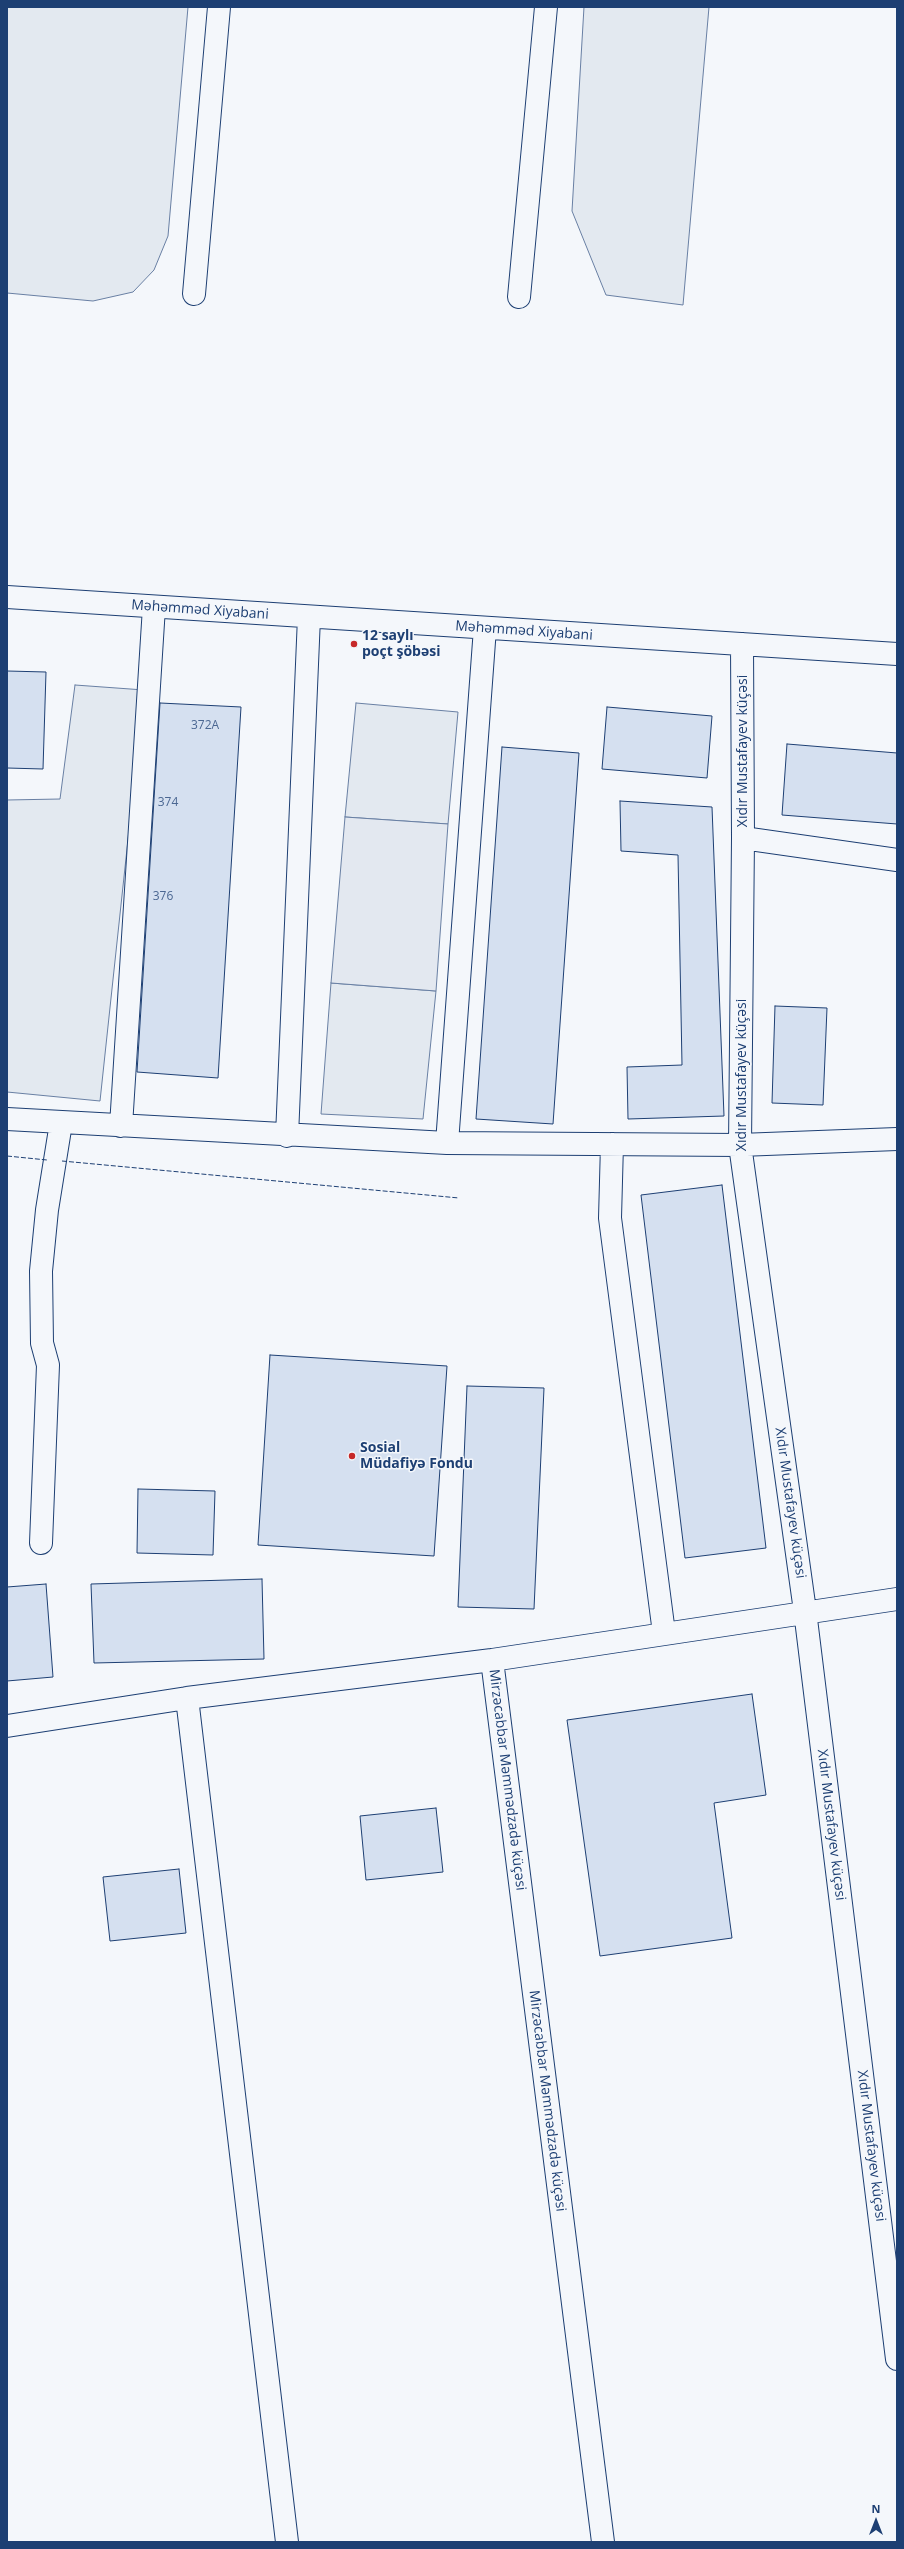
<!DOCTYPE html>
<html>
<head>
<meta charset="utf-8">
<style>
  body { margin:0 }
  #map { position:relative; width:904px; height:2549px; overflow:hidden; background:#f4f7fb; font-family:"Open Sans",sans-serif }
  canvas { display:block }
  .frame { position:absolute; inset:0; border:8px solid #1d3f73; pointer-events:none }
  .north { position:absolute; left:856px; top:2501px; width:40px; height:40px; -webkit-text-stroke:3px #f4f7fb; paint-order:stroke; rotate:0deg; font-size:11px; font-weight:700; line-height:16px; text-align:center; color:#1d3f73 }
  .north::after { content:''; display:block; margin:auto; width:14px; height:18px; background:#1d3f73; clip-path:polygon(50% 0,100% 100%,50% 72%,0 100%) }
</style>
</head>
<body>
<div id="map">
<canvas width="904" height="2549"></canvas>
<div class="frame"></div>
<div class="north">N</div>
</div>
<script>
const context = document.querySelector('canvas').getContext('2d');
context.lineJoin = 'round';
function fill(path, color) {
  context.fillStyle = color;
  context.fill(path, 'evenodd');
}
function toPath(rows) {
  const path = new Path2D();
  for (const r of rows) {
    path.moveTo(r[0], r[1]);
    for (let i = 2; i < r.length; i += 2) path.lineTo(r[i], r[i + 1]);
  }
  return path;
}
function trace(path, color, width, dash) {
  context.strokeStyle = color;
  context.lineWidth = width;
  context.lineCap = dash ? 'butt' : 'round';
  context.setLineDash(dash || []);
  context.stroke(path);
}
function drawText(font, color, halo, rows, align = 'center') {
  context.font = font + ' "Open Sans",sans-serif';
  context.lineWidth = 3;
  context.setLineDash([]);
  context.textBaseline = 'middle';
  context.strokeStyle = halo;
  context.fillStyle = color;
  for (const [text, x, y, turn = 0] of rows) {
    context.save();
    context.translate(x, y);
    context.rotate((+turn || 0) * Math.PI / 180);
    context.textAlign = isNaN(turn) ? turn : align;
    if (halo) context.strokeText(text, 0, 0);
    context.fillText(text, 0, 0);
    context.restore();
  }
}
const green = toPath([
  [7,7,188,7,168,236,154,270,133,292,93,301,7,293,7,7],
  [584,7,709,7,683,305,606,295,572,211,584,7],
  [75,685,144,690,100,1101,7,1092,7,800,60,799,75,685],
  [356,703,458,712,448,824,345,817,356,703],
  [331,983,436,991,423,1119,321,1114,331,983]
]);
fill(green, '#e3e9f0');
trace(green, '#687fa3', 1);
const parking = toPath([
  [345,817,448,824,436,991,331,983,345,817]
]);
fill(parking, '#e3e8f0');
trace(parking, '#687fa3', 1);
const building = toPath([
  [7,671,46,672,43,769,7,768,7,671],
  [160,703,241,707,218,1078,137,1072,160,703],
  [607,707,712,716,707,778,602,769,607,707],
  [787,744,897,753,897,824,782,815,787,744],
  [502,747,579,753,553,1124,476,1119,502,747],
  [620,801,712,807,724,1116,628,1119,627,1067,682,1065,678,855,621,851,620,801],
  [775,1006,827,1008,823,1105,772,1103,775,1006],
  [722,1185,766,1548,685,1558,641,1195,722,1185],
  [270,1355,447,1366,434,1556,258,1545,270,1355],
  [467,1386,544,1388,534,1609,458,1607,467,1386],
  [138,1489,215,1491,213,1555,137,1553,138,1489],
  [262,1579,264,1659,94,1663,91,1584,262,1579],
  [46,1584,53,1677,7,1681,7,1587,46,1584],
  [752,1694,766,1795,714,1803,732,1938,600,1956,567,1720,752,1694],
  [436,1808,443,1872,366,1880,360,1816,436,1808],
  [179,1869,186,1933,110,1941,103,1877,179,1869]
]);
fill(building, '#d5e0f0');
trace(building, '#1d3f73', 1);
const minor = toPath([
  [194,294,219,7],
  [519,297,546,7],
  [7,597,897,654],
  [742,644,743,838,740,1145,805,1611,897,2359],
  [743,838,897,860],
  [7,1119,447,1143,740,1145,897,1139],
  [121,1126,154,607],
  [287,1136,309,617],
  [447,1143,485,628],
  [612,1144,610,1218,664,1633],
  [41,1543,48,1365,42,1343,41,1271,47,1210,61,1123],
  [492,1660,603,2542],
  [187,1698,287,2542],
  [7,1726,187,1698,492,1660,897,1599]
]);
trace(minor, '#1d3f73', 24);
trace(minor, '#f4f7fb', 22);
trace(toPath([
  [7,1156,47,1160],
  [62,1161,459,1198]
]), '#1d3f73', 1, [5, 2]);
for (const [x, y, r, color] of [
  [354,644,4,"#c62828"],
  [352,1456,4,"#c62828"]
]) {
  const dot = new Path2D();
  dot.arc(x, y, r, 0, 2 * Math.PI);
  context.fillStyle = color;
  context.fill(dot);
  trace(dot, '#f4f7fb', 1.5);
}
drawText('12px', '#4b6792', null, [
  ["372А",205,726],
  ["374",168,803],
  ["376",163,897]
]);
drawText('14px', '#1d3f73', '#f4f7fb', [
  ["Məhəmməd Xiyabani",200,610,4],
  ["Məhəmməd Xiyabani",524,631,4],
  ["Xıdır Mustafayev küçəsi",743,751,-90],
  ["Xıdır Mustafayev küçəsi",742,1075,-90],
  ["Xıdır Mustafayev küçəsi",790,1503,82],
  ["Mirzəcabbar Məmmədzadə küçəsi",507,1780,83],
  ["Xıdır Mustafayev küçəsi",831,1825,83],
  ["Mirzəcabbar Məmmədzadə küçəsi",547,2101,83],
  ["Xıdır Mustafayev küçəsi",871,2146,83]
]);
drawText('bold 14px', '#1d3f73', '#f4f7fb', [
  ["12 saylı",362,636],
  ["poçt şöbəsi",362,652],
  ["Sosial",360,1448],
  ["Müdafiyə Fondu",360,1464]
], 'left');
</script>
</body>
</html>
